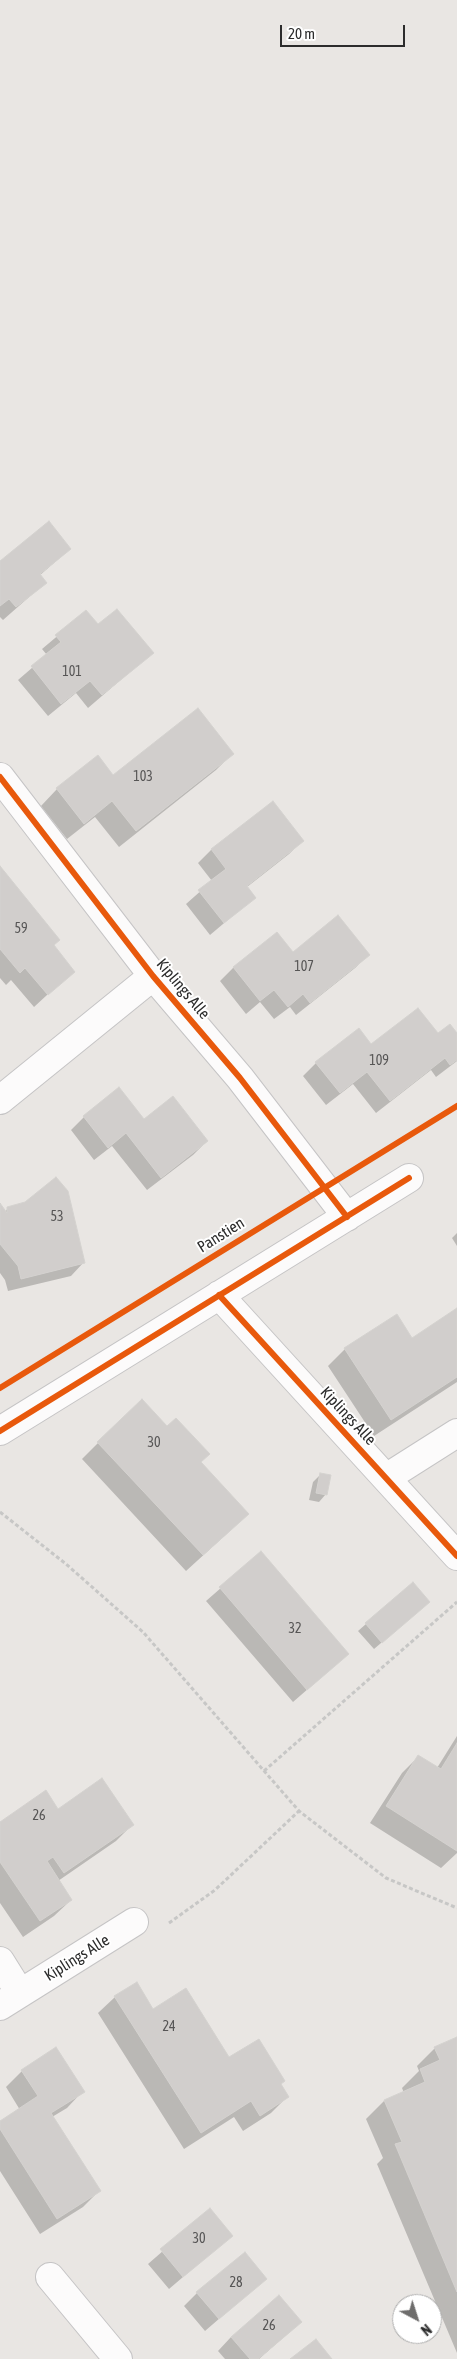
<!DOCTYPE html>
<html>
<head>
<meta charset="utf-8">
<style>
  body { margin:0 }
  #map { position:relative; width:457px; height:2359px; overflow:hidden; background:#e9e6e3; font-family:"Asap Condensed",sans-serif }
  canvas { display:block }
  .north { position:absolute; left:392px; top:2294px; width:50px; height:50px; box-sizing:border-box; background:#fff; border:1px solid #ababab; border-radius:50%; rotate:140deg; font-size:14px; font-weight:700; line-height:20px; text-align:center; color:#2c2c2c }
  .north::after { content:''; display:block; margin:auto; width:18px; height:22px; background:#6e6d6c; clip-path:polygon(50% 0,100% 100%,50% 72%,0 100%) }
  .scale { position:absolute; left:280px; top:25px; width:125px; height:22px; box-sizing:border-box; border:2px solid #2c2c2c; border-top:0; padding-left:6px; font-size:15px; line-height:18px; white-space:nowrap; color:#2c2c2c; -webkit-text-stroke:4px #fff; paint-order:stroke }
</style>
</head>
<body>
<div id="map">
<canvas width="457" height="2359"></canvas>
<div class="north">N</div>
<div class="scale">20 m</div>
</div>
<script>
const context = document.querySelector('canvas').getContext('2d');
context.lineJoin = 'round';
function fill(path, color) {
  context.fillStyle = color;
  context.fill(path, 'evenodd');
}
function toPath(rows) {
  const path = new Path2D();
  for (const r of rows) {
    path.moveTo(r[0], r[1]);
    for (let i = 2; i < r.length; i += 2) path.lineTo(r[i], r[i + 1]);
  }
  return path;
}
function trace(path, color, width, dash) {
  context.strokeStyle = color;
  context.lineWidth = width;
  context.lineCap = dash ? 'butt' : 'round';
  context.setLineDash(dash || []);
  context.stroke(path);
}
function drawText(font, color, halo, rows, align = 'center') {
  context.font = font + ' "Asap Condensed",sans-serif';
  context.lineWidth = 4;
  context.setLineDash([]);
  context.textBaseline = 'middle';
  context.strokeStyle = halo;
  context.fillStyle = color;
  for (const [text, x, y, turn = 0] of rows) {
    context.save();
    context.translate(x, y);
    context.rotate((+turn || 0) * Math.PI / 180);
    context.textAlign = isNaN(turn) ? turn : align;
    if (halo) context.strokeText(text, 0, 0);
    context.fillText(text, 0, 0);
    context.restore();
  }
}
fill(toPath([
  [70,549,39,576,45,583,3,620,0,617,0,562],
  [86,612,98,626,152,653,88,708,76,693,48,716,18,680,47,655,42,649],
  [232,754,216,770,119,847,95,817,67,839,41,806,57,789],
  [273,803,302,841,289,854,247,887,255,897,210,935,186,904,212,881,198,863,211,850],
  [0,868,52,946,73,971,34,1007,11,980,6,985,0,978],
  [292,953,368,955,355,968,296,1015,290,1007,274,1019,260,1002,246,1014,220,981,233,968],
  [438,1035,457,1035,457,1061,436,1077,431,1070,376,1113,353,1084,326,1105,303,1076,316,1063,371,1046],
  [84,1117,143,1121,207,1141,193,1155,147,1190,112,1146,94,1160,71,1130],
  [0,1205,5,1212,8,1208,84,1262,71,1276,8,1291,5,1280,0,1273],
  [457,1233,457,1246,452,1238],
  [457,1310,457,1382,374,1436,328,1366,345,1349,412,1339],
  [98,1443,200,1463,231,1530,186,1571,82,1459],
  [320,1475,326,1494,319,1502,309,1500,313,1482],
  [261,1553,348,1654,293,1702,206,1601],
  [421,1609,374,1649,358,1631,366,1624],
  [457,1736,457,1853,441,1868,370,1823,402,1773,419,1756,437,1768],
  [58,1810,132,1825,116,1841,58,1881,71,1900,54,1916,23,1937,0,1903,0,1823],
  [115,1997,153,2011,229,2059,280,2085,287,2097,271,2113,243,2131,234,2117,184,2149,98,2013],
  [457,2038,457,2353,377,2164,383,2158,366,2119,384,2101,404,2093,402,2088,419,2071,417,2066,435,2048],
  [22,2071,83,2091,67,2108,52,2117,99,2191,83,2207,40,2234,0,2171,0,2122,20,2110,6,2087],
  [210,2210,231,2236,169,2289,148,2264],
  [265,2279,205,2331,184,2306,197,2293],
  [301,2322,259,2359,225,2359,218,2351,231,2337]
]), '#0003');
const building = toPath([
  [49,521,71,549,40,574,47,583,16,607,9,599,0,606,0,561,49,521],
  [117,609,154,653,102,695,90,681,61,704,31,666,61,642,55,635,86,610,98,624,117,609],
  [198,708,234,754,136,831,112,801,84,824,56,788,98,755,113,775,198,708],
  [273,801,304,841,247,886,256,898,224,923,198,890,226,869,211,849,273,801],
  [0,866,60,940,54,945,75,972,48,995,25,968,20,973,0,949,0,866],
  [338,915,370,955,310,1003,303,994,288,1007,274,990,260,1001,233,967,277,932,293,952,338,915],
  [418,1008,438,1033,450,1024,457,1033,457,1060,450,1065,445,1058,390,1101,367,1072,340,1093,315,1062,359,1028,371,1044,418,1008],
  [119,1087,144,1119,173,1096,208,1141,161,1178,126,1133,108,1148,83,1116,119,1087],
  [56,1177,68,1191,85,1263,21,1279,18,1266,0,1244,0,1203,7,1213,7,1207,25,1202,56,1177],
  [457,1308,457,1377,391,1420,344,1348,397,1314,412,1338,457,1308],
  [142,1399,167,1426,176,1418,210,1454,201,1462,249,1514,203,1555,97,1442,142,1399],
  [320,1473,331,1475,327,1495,316,1493,320,1473],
  [261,1551,349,1654,307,1690,219,1587,261,1551],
  [413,1582,430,1602,382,1643,365,1623,413,1582],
  [457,1743,457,1851,386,1806,418,1755,441,1769,457,1743],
  [102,1778,134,1825,64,1873,53,1857,47,1861,72,1900,40,1921,0,1862,0,1822,46,1790,58,1809,102,1778],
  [137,1982,153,2009,186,1988,229,2057,259,2039,285,2081,281,2084,289,2097,260,2116,251,2101,201,2133,114,1996,137,1982],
  [457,2037,457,2292,395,2144,402,2142,384,2100,425,2082,420,2069,440,2060,434,2047,457,2037],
  [56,2047,85,2092,51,2113,101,2191,57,2219,0,2129,0,2121,38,2096,21,2070,56,2047],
  [210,2208,233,2236,183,2277,160,2249,210,2208],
  [245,2252,267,2279,219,2319,196,2292,245,2252],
  [279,2295,302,2322,258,2359,250,2359,231,2337,279,2295],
  [316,2339,332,2359,290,2359,316,2339]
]);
fill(building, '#d1cecc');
trace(building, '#d4d2cf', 1);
const street = toPath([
  [0,777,153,976,240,1078,347,1217],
  [0,1100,153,976],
  [219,1295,457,1556],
  [0,1431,409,1178],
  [386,1478,457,1433],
  [0,1961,20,1993],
  [0,2006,134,1922],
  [50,2277,118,2359]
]);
trace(street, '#c5c4c5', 30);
trace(toPath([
  [0,1512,66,1564,143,1632,299,1811,386,1878,457,1908],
  [264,1771,457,1602],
  [169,1923,215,1890,299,1811]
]), '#c7c7c6', 3, [4, 2.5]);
trace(street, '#fcfbfb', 28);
trace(toPath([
  [0,777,153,976,240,1078,347,1217],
  [219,1295,457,1556],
  [0,1388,457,1106],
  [0,1431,409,1178]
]), '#e8590c', 6);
drawText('14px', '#565555', null, [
  ["101",72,672],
  ["103",143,777],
  ["59",21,929],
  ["107",304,967],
  ["109",379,1061],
  ["53",57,1217],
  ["30",154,1443],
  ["32",295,1629],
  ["26",39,1816],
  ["24",169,2027],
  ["30",199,2239],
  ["28",236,2283],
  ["26",269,2326]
]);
drawText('16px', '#2c2c2c', '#fff', [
  ["Kiplings Alle",183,989,50],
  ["Panstien",221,1235,-32],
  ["Kiplings Alle",348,1416,47],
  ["Kiplings Alle",77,1958,-32]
]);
</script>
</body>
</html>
